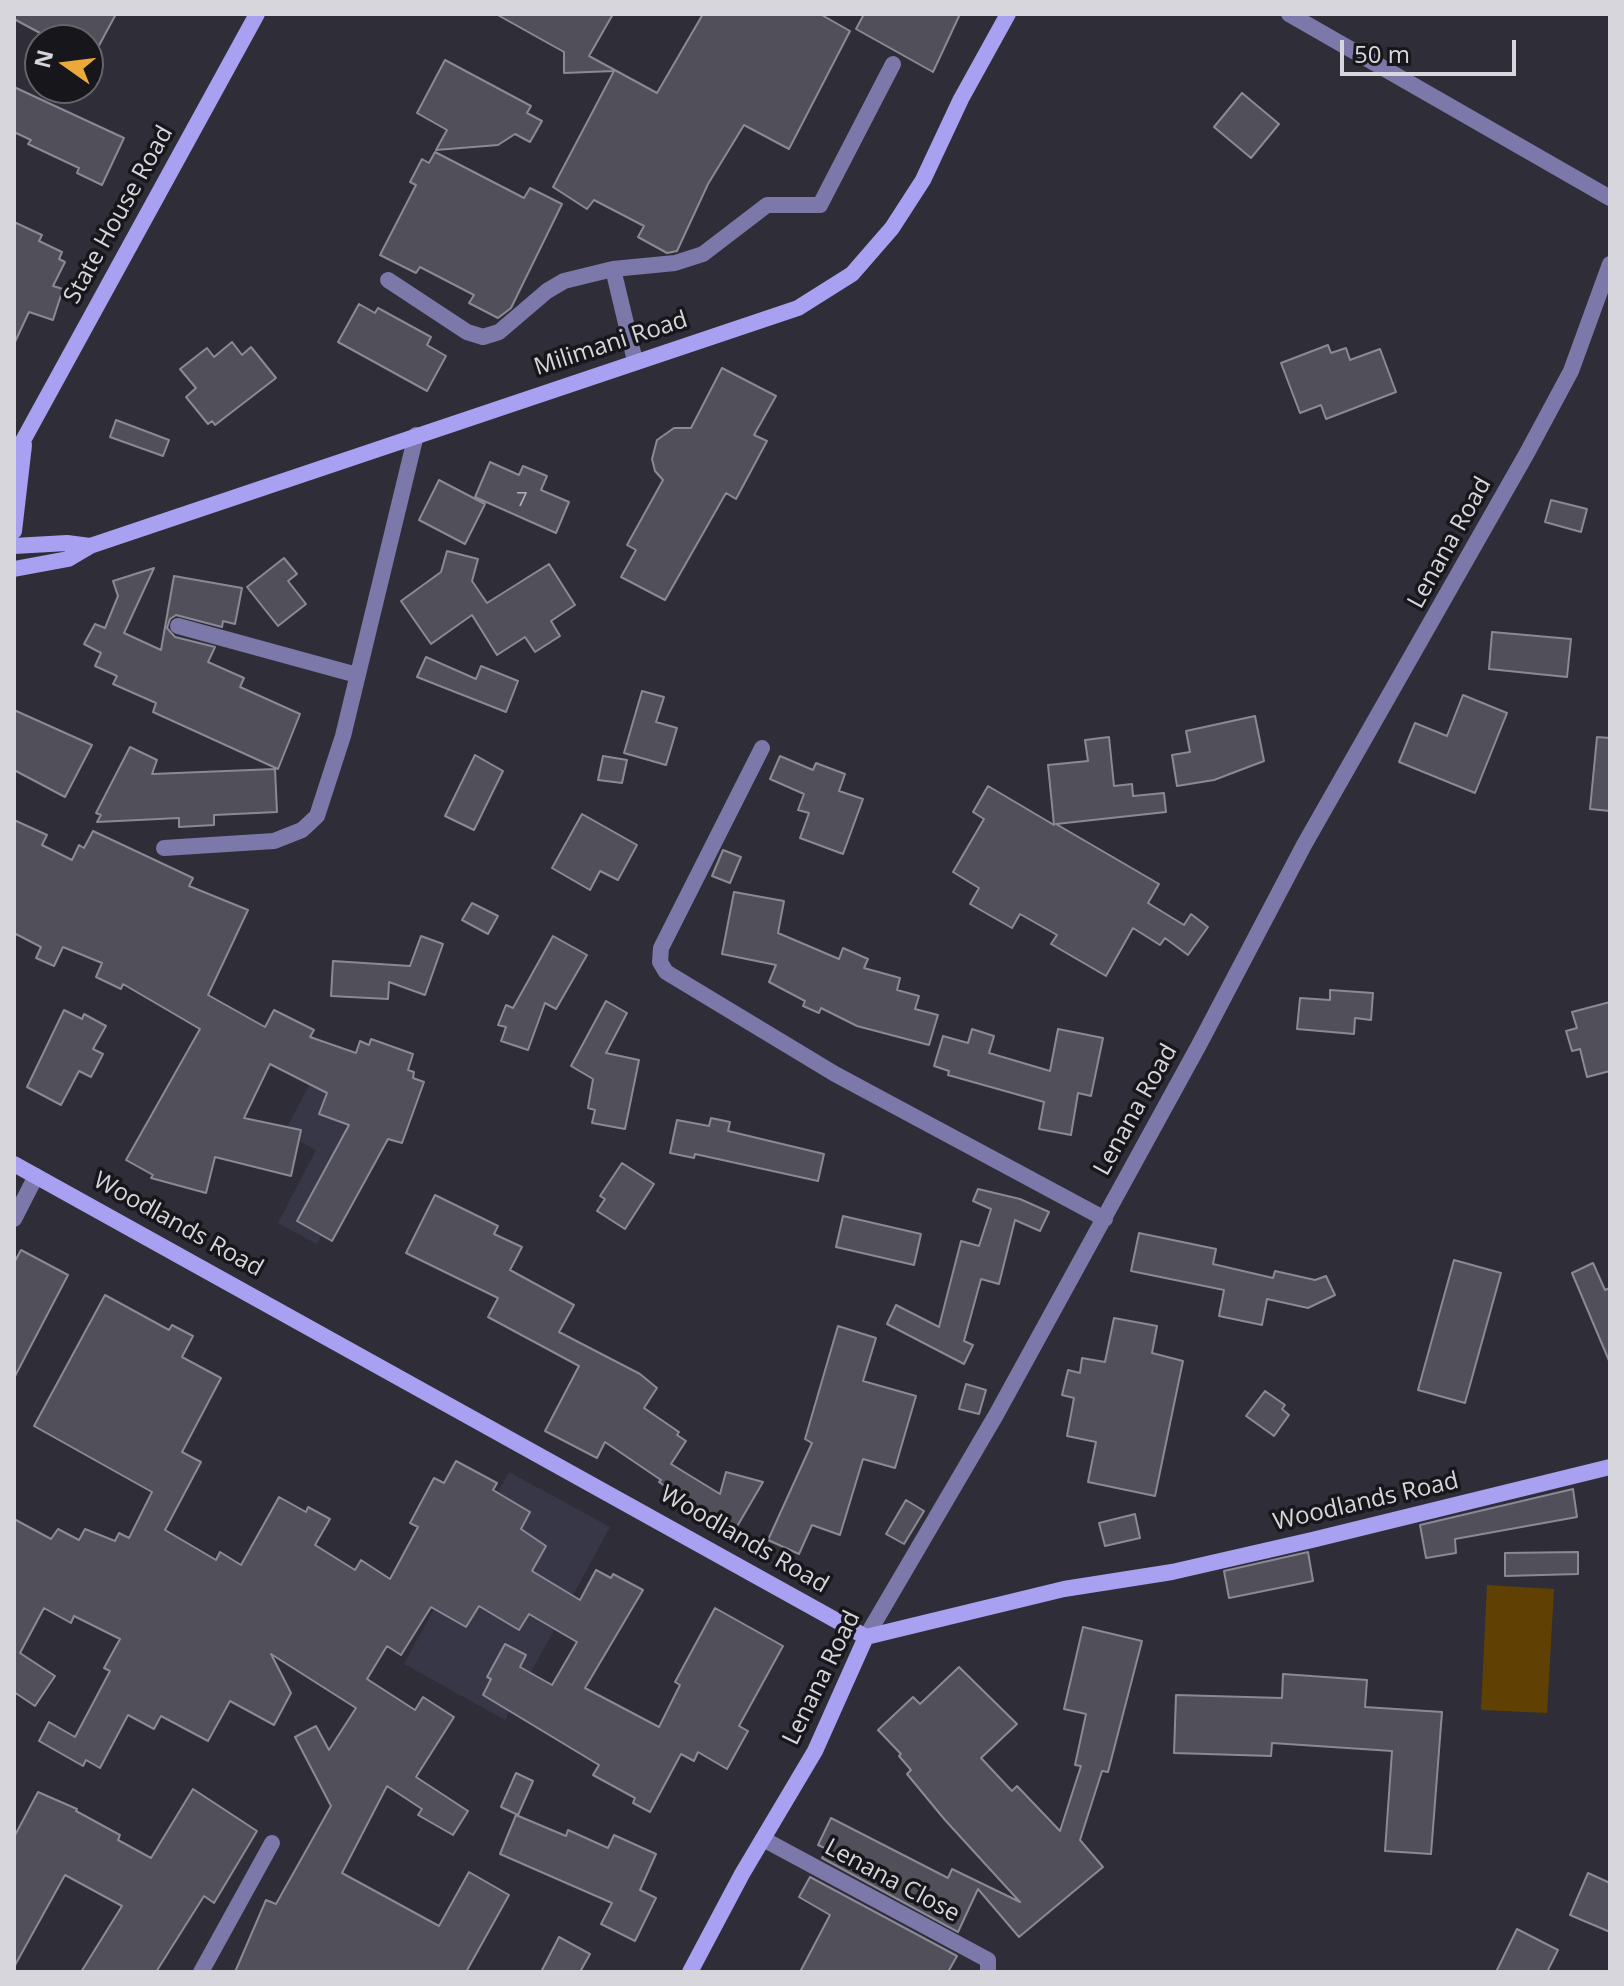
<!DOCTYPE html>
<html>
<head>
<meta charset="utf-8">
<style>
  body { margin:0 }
  #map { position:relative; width:1624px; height:1986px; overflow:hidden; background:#2f2e38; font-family:"Open Sans",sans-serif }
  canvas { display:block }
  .frame { position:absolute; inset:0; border:16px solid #d6d6dc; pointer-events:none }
  .north { position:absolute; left:24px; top:24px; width:80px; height:80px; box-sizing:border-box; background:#17171b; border:2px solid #636368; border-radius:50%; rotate:284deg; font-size:22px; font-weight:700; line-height:32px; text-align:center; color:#d6d6dc }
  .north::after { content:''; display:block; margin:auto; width:28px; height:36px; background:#eba93a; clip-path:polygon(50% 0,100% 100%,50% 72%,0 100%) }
  .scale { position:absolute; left:1340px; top:40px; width:176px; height:36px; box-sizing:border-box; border:4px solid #d6d6dc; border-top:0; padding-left:10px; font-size:24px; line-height:28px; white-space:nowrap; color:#d6d6dc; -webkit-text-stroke:6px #17171b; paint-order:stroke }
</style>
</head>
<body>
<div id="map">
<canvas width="1624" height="1986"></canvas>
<div class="frame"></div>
<div class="north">N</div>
<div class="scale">50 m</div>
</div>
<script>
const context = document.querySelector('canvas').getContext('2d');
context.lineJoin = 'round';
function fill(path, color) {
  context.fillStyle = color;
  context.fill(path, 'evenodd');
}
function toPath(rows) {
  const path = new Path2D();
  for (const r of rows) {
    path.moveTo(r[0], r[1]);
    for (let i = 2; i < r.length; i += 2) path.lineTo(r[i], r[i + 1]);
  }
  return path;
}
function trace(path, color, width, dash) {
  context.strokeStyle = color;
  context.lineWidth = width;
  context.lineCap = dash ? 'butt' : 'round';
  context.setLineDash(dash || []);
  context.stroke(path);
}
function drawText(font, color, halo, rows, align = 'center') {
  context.font = font + ' "Open Sans",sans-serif';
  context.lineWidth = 7;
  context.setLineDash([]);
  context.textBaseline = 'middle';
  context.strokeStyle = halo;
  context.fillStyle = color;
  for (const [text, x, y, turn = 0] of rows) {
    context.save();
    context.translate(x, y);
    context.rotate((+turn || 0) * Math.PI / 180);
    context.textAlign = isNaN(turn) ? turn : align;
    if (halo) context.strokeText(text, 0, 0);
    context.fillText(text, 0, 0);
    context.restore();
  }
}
fill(toPath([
  [322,1061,393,1099,317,1244,278,1223,316,1150,284,1133],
  [509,1472,610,1527,505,1720,404,1664]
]), '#383747');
fill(toPath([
  [1487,1585,1554,1589,1547,1713,1481,1710]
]), '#614003');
const building = toPath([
  [14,14,116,14,96,51,88,46,88,40,53,40,14,19,14,14],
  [496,14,613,14,589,56,657,93,703,14,820,14,850,31,789,149,744,125,708,184,677,251,667,253,638,237,644,226,594,200,587,209,553,187,614,71,564,73,564,52,496,14],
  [864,14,960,14,933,72,856,29,864,14],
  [445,60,531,106,527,113,542,121,530,142,515,134,498,145,436,150,447,130,417,113,445,60],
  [14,87,124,138,102,185,77,173,79,168,28,144,31,140,14,132,14,87],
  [1242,93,1279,124,1251,158,1214,127,1242,93],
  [435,152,524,198,530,188,562,204,511,308,498,318,469,303,474,295,420,267,416,273,380,255,416,185,410,182,422,159,429,163,435,152],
  [14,222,42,235,39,241,62,252,59,259,65,262,53,286,63,289,53,320,29,312,14,344,14,222],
  [359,304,375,313,378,308,431,337,427,345,446,356,427,391,338,342,359,304],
  [232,342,242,355,251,347,276,378,215,425,212,421,208,424,186,397,196,388,180,369,207,348,214,357,232,342],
  [1328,345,1331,353,1346,348,1350,360,1380,349,1396,392,1326,419,1321,405,1300,413,1281,363,1328,345],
  [722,368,776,396,754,435,767,441,736,499,726,493,665,600,621,577,636,550,627,545,663,480,655,471,652,459,657,440,674,428,691,428,722,368],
  [116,420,169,440,163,456,110,437,116,420],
  [490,462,519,475,523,466,547,476,541,490,569,502,556,533,475,497,490,462],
  [439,480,485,504,465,544,419,520,439,480],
  [1551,500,1587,509,1581,532,1545,522,1551,500],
  [447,551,478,559,472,581,487,603,549,564,575,605,551,621,560,636,535,652,525,637,497,655,472,615,431,644,401,601,441,572,447,551],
  [284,558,297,574,288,581,306,604,278,626,247,587,284,558],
  [154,568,124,633,161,650,174,576,242,588,235,624,223,621,222,627,176,615,170,619,167,628,175,637,215,647,208,662,244,678,240,687,300,714,278,769,153,712,156,703,113,684,117,676,95,666,101,653,84,644,95,624,105,628,118,596,113,581,154,568],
  [1492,632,1571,639,1567,677,1489,669,1492,632],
  [426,657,476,679,481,666,518,681,506,712,417,677,426,657],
  [642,691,664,697,656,722,677,728,666,765,624,753,642,691],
  [1463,695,1507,713,1475,793,1399,762,1415,723,1447,736,1463,695],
  [14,710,92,745,65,797,14,770,14,710],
  [1255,716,1264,761,1214,780,1177,786,1172,755,1190,752,1186,731,1255,716],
  [1109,737,1114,786,1132,784,1133,796,1164,793,1166,812,1056,824,1159,884,1148,903,1184,925,1191,914,1208,927,1188,955,1165,938,1160,945,1133,928,1106,976,1051,944,1057,935,1020,914,1012,928,970,904,979,888,953,872,984,819,973,812,988,786,1054,825,1048,765,1088,761,1085,740,1109,737],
  [1597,737,1610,738,1610,811,1590,809,1597,737],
  [130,747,157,760,152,774,275,769,277,812,214,815,214,825,179,827,179,818,97,822,101,815,96,813,130,747],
  [475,755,503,771,474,830,445,816,475,755],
  [603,756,627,760,622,783,598,780,603,756],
  [780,756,813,770,816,763,845,774,839,791,863,799,843,854,800,838,809,813,798,810,804,794,770,779,780,756],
  [582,814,637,845,618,880,600,871,590,890,552,868,582,814],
  [14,820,47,835,42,845,72,860,79,845,84,848,93,831,193,878,189,886,248,910,208,995,265,1027,274,1010,314,1030,310,1037,356,1053,360,1041,369,1045,371,1039,413,1054,408,1070,414,1072,413,1078,424,1082,402,1143,388,1139,332,1241,297,1221,349,1125,319,1114,327,1093,270,1064,244,1118,301,1130,291,1176,215,1157,206,1193,151,1178,153,1175,126,1160,200,1029,123,984,121,989,96,977,102,963,63,947,54,966,36,958,41,947,14,933,14,820],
  [723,850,741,857,730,883,712,876,723,850],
  [734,892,784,901,778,933,839,959,843,948,868,959,864,968,900,978,897,990,919,996,915,1009,938,1015,929,1045,857,1026,821,1008,819,1013,803,1006,805,1001,769,982,776,965,722,954,734,892],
  [472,903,498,916,488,934,462,920,472,903],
  [421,936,443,944,425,995,389,982,388,999,331,996,333,961,410,966,421,936],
  [553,936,587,955,556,1009,545,1003,528,1050,501,1041,506,1027,498,1025,506,1005,513,1008,553,936],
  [1330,990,1373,993,1371,1020,1355,1018,1354,1034,1297,1029,1300,998,1330,1000,1330,990],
  [606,1001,627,1013,606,1053,639,1060,625,1129,592,1123,595,1110,588,1108,593,1079,571,1066,606,1001],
  [1610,1002,1610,1071,1587,1077,1580,1049,1572,1051,1566,1031,1577,1028,1572,1012,1610,1002],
  [64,1010,82,1019,84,1014,106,1026,93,1049,103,1054,91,1077,79,1071,61,1105,27,1087,64,1010],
  [972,1029,994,1036,989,1053,1050,1071,1058,1029,1103,1038,1091,1096,1078,1093,1071,1135,1039,1129,1044,1102,948,1075,949,1071,934,1066,943,1036,968,1043,972,1029],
  [711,1118,730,1122,728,1131,824,1154,818,1181,695,1154,694,1158,670,1153,677,1120,709,1126,711,1118],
  [622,1163,654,1184,625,1229,597,1211,605,1199,600,1196,622,1163],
  [978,1189,1020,1199,1049,1212,1040,1231,1015,1220,999,1284,981,1279,964,1341,973,1345,964,1364,887,1324,896,1305,939,1327,961,1241,979,1246,991,1209,973,1201,978,1189],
  [435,1195,498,1226,494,1234,522,1247,510,1270,574,1305,559,1332,640,1374,657,1388,644,1408,679,1432,677,1435,686,1441,671,1464,720,1494,726,1472,763,1482,735,1530,666,1487,659,1482,661,1480,605,1442,597,1458,545,1431,579,1366,488,1317,498,1298,406,1253,435,1195],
  [843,1216,921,1234,914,1265,836,1247,843,1216],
  [1139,1233,1216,1249,1213,1264,1273,1278,1275,1271,1315,1280,1326,1276,1335,1295,1308,1308,1267,1299,1262,1325,1219,1316,1224,1290,1131,1271,1139,1233],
  [21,1250,68,1275,14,1378,14,1263,21,1250],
  [1454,1260,1501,1273,1465,1403,1418,1390,1454,1260],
  [1593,1263,1605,1290,1610,1288,1610,1363,1572,1273,1593,1263],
  [105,1295,169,1330,172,1325,193,1336,182,1357,221,1378,182,1452,201,1462,165,1530,216,1560,220,1552,241,1565,279,1497,306,1512,308,1507,330,1519,315,1545,355,1570,361,1560,390,1579,418,1527,410,1523,434,1478,444,1483,456,1461,497,1483,493,1490,530,1512,521,1529,546,1546,532,1571,580,1600,596,1570,611,1578,613,1574,643,1590,585,1688,659,1727,680,1685,675,1682,715,1608,783,1646,739,1726,748,1731,727,1769,698,1752,694,1761,681,1754,650,1812,633,1803,635,1798,593,1775,599,1765,483,1695,491,1679,487,1677,505,1644,526,1655,520,1667,552,1685,577,1642,529,1614,519,1630,479,1606,466,1627,431,1607,401,1655,387,1646,367,1679,415,1710,423,1697,454,1717,416,1777,468,1811,453,1835,418,1815,422,1809,387,1786,342,1873,439,1926,469,1872,509,1895,466,1972,235,1972,266,1900,276,1904,331,1806,295,1737,316,1726,329,1750,356,1708,271,1654,291,1693,274,1725,230,1701,208,1741,161,1716,154,1729,128,1715,100,1768,86,1760,83,1766,39,1741,49,1722,75,1737,110,1671,104,1668,120,1639,74,1616,71,1623,44,1608,20,1653,55,1676,35,1706,14,1692,14,1519,51,1539,58,1529,79,1540,85,1529,115,1541,119,1533,129,1538,152,1492,34,1426,105,1295],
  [1114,1318,1157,1326,1152,1353,1183,1361,1155,1496,1088,1482,1096,1442,1067,1436,1074,1398,1062,1395,1068,1370,1080,1373,1082,1358,1105,1362,1114,1318],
  [838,1326,876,1338,863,1381,916,1396,895,1468,863,1459,840,1535,812,1525,799,1554,768,1540,812,1443,805,1439,838,1326],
  [966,1384,986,1390,979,1414,959,1409,966,1384],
  [1265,1391,1285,1405,1282,1409,1289,1415,1274,1436,1246,1416,1265,1391],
  [1573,1489,1577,1517,1455,1539,1456,1553,1426,1558,1420,1525,1573,1489],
  [906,1500,924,1511,904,1544,886,1534,906,1500],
  [1135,1514,1140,1538,1105,1546,1099,1523,1135,1514],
  [1308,1552,1313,1581,1229,1598,1224,1571,1308,1552],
  [1578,1552,1578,1574,1505,1576,1505,1553,1578,1552],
  [1083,1627,1142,1641,1108,1772,1102,1771,1080,1840,1103,1867,1019,1937,978,1889,958,1932,822,1858,827,1849,818,1845,831,1818,948,1878,952,1869,1020,1902,945,1820,907,1774,911,1770,899,1756,901,1754,878,1730,913,1697,920,1704,959,1667,1017,1724,981,1758,1012,1791,1017,1786,1060,1831,1081,1766,1075,1765,1086,1714,1064,1709,1083,1627],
  [1283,1674,1367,1680,1365,1707,1442,1712,1431,1854,1385,1851,1392,1751,1272,1743,1271,1756,1174,1753,1176,1695,1282,1698,1283,1674],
  [516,1773,533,1781,518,1815,501,1807,516,1773],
  [193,1789,257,1831,214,1903,204,1896,156,1972,81,1972,122,1906,65,1875,14,1967,14,1837,38,1792,77,1809,76,1811,120,1835,118,1840,151,1858,193,1789],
  [516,1815,566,1836,568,1830,608,1848,614,1835,656,1854,640,1890,656,1898,635,1941,601,1924,612,1903,500,1854,516,1815],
  [1588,1873,1610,1883,1610,1932,1570,1915,1588,1873],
  [810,1877,957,1956,948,1972,800,1972,830,1915,799,1897,810,1877],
  [1517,1929,1558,1950,1547,1972,1496,1972,1517,1929],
  [559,1937,590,1954,580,1972,541,1972,559,1937]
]);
fill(building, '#504f5a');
trace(building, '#8a8995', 2);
trace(toPath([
  [1289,14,1610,198],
  [613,269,635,361],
  [388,280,467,332,483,337,499,332,547,291,564,281,613,269,675,263,703,254,767,205,820,205,893,64],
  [178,626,357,675],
  [762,748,661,948,660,962,666,972,835,1074,1105,1219],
  [164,848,274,841,302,830,317,816,343,736,416,435],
  [14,1219,36,1176],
  [866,1637,996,1415,1199,1045,1304,845,1527,453,1571,371,1610,264],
  [763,1839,988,1960,988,1972],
  [201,1972,272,1843]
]), '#7c78aa', 16);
trace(toPath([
  [14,457,257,14],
  [14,531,24,445],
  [14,546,67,543,90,546],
  [14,569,68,559,90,546,798,308,852,274,892,228,923,180,961,99,1008,14],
  [14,1164,866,1637,1064,1589,1172,1572,1312,1540,1610,1467],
  [690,1972,742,1874,815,1751,866,1637]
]), '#a8a0f0', 16);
drawText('20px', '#b4b4bc', null, [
  ["7",522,500]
]);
drawText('24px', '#d6d6dc', '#17171b', [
  ["State House Road",119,215,-61],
  ["Milimani Road",611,344,-18],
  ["Lenana Road",1450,543,-61],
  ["Lenana Road",1136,1110,-61],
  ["Woodlands Road",178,1225,29],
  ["Woodlands Road",1366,1502,-13],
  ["Woodlands Road",744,1540,30],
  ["Lenana Road",822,1678,-64],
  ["Lenana Close",892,1881,28]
]);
</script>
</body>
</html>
